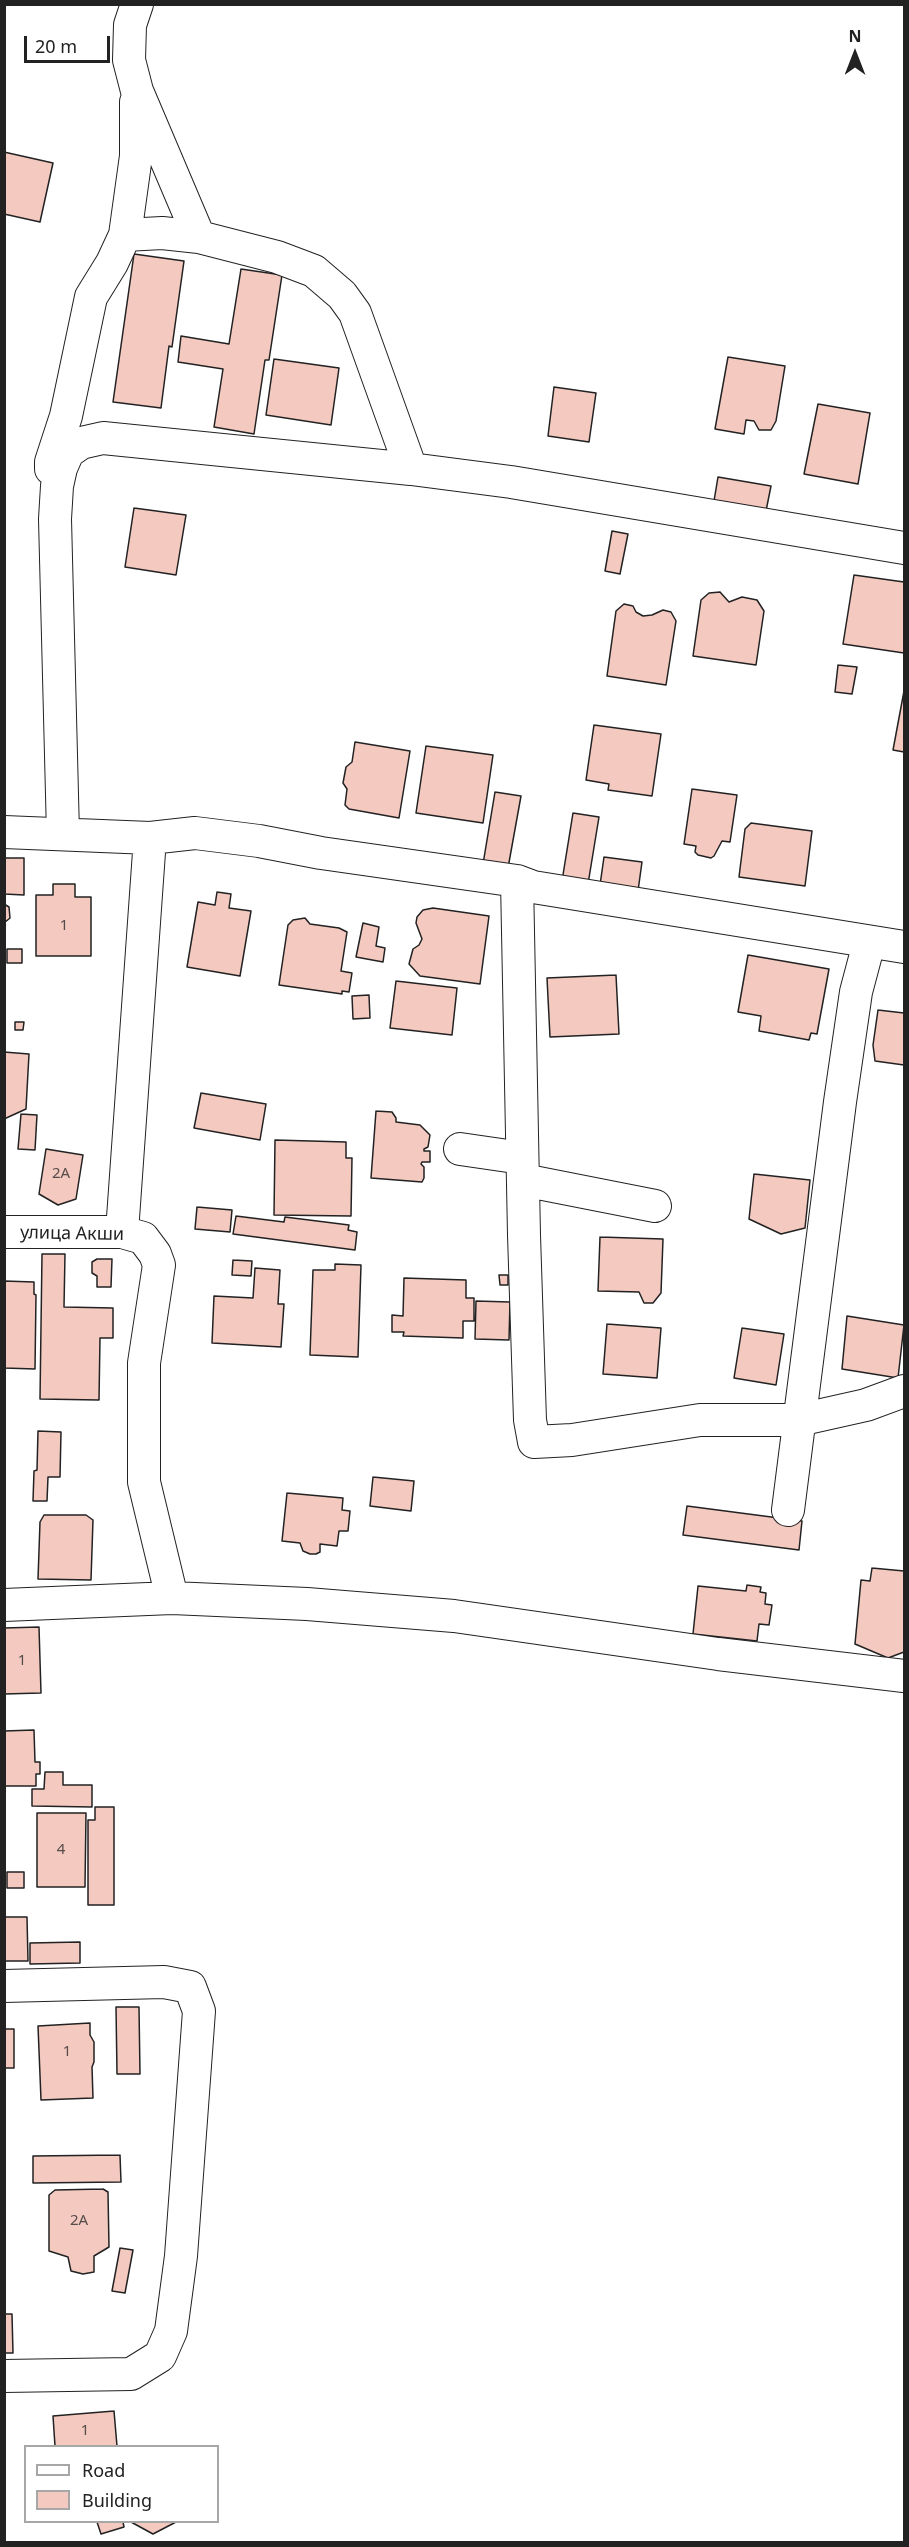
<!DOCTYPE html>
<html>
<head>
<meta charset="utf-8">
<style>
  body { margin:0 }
  #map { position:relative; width:909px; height:2547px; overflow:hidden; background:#fff; font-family:"Noto Sans",sans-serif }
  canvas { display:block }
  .frame { position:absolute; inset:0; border:6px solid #222; pointer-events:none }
  .legend { position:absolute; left:24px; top:2445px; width:195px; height:78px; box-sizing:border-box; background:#fff; border:2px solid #a7a7a7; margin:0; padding:8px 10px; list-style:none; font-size:18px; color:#222 }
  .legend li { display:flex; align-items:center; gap:12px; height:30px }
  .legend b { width:30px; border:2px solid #a7a7a7 }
  .north { position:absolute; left:825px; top:24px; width:60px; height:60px; -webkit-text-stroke:4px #fff; paint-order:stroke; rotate:0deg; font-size:16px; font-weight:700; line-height:24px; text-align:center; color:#222 }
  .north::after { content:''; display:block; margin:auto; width:21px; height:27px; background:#222; clip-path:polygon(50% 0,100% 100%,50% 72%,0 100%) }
  .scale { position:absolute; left:24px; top:36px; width:86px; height:27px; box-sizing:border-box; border:3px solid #222; border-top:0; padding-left:8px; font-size:18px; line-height:21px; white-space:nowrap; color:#222; -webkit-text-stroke:4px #fff; paint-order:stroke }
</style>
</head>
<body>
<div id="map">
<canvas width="909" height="2547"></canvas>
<div class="frame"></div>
<ul class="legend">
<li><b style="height:8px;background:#fff"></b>Road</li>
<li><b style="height:16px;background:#f3c9c0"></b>Building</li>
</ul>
<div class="north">N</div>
<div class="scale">20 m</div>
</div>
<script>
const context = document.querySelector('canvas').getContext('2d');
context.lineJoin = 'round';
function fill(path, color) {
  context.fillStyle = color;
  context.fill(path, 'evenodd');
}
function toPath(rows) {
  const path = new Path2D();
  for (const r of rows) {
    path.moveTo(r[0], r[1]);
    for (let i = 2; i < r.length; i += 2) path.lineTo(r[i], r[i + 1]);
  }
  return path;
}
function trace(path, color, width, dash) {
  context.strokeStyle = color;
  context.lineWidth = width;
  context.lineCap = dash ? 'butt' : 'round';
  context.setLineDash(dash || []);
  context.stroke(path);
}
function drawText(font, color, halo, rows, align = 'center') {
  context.font = font + ' "Noto Sans",sans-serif';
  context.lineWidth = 4.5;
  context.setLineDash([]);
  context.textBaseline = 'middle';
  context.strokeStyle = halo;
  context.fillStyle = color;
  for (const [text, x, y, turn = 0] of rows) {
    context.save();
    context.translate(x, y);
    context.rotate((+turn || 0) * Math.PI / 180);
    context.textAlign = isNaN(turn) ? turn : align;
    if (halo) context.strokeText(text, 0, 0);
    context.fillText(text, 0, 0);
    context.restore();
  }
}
const building = toPath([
  [4,152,53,163,40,222,4,214,4,152],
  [134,254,184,261,172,347,169,346,161,408,113,402,134,254],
  [241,269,282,275,269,360,265,360,254,434,214,427,223,369,178,362,181,336,229,344,241,269],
  [728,357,785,366,776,421,771,430,759,430,754,421,746,420,744,434,715,429,728,357],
  [274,359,339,368,331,425,266,415,274,359],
  [554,387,596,393,589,442,548,436,554,387],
  [818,404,870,413,858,484,804,474,818,404],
  [718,477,771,486,765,516,713,507,718,477],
  [134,508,186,515,176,575,125,567,134,508],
  [612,531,628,534,620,574,605,571,612,531],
  [854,575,904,582,904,653,843,644,854,575],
  [720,592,729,602,742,597,757,600,764,611,756,665,693,656,701,600,709,593,720,592],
  [624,604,633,606,636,612,643,616,652,615,663,610,671,612,676,621,666,685,607,676,616,611,624,604],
  [838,665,857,667,852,694,835,692,838,665],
  [904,691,904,752,893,750,904,691],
  [594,725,661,734,652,796,608,790,609,784,586,780,594,725],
  [355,742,410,751,399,818,349,809,345,805,347,789,343,783,346,767,352,762,355,742],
  [426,746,493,755,483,823,416,813,426,746],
  [692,789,737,795,730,842,722,841,714,856,711,858,698,855,695,852,696,846,684,844,692,789],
  [495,792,521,796,508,868,483,864,495,792],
  [573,813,599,817,588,884,562,881,573,813],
  [751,823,812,831,805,886,739,877,745,829,751,823],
  [604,857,642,862,638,891,600,885,604,857],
  [4,858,24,858,24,895,4,894,4,858],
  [53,884,75,884,75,897,91,897,91,956,36,956,36,895,53,895,53,884],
  [217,892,231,894,229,908,251,911,240,976,187,967,198,902,215,905,217,892],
  [4,904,9,907,10,918,4,923,4,904],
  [433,908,489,916,480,984,420,976,409,964,413,949,419,945,422,939,416,923,417,917,423,910,433,908],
  [305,918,310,924,339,928,347,932,341,971,352,973,349,992,342,991,342,994,279,985,288,925,293,920,305,918],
  [363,923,379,927,376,946,385,948,383,962,356,957,363,923],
  [7,949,22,949,22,963,7,963,7,949],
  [748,955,829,969,817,1034,811,1033,809,1040,759,1031,761,1016,738,1012,748,955],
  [616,975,619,1034,550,1037,547,978,616,975],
  [396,981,457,988,452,1035,390,1028,396,981],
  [369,995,370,1018,353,1019,352,996,369,995],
  [878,1010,904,1013,904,1065,875,1061,873,1045,878,1010],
  [15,1022,24,1022,23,1030,15,1030,15,1022],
  [4,1052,29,1054,26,1109,4,1119,4,1052],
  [201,1093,266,1104,260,1140,194,1128,201,1093],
  [376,1111,392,1112,396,1118,396,1122,420,1125,430,1135,428,1147,424,1149,424,1151,430,1151,430,1162,422,1162,421,1164,424,1167,424,1178,422,1182,371,1178,376,1111],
  [21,1114,37,1115,35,1150,18,1149,21,1114],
  [275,1140,346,1142,346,1158,352,1158,351,1216,274,1215,275,1140],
  [46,1149,83,1155,76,1199,58,1205,39,1194,46,1149],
  [754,1174,810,1180,805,1228,781,1234,749,1219,754,1174],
  [197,1207,232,1210,230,1232,195,1229,197,1207],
  [236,1216,284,1222,285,1217,349,1225,348,1230,357,1232,355,1250,233,1234,236,1216],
  [600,1237,663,1239,661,1293,653,1303,644,1303,639,1292,598,1291,600,1237],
  [42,1254,65,1254,64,1307,113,1308,113,1338,100,1338,99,1400,40,1399,42,1254],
  [97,1259,112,1259,111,1287,97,1287,97,1276,92,1273,92,1262,97,1259],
  [233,1260,252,1261,251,1276,232,1275,233,1260],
  [335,1264,361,1265,358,1357,310,1355,313,1270,335,1270,335,1264],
  [255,1268,280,1270,278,1304,284,1304,281,1347,212,1343,214,1296,253,1298,255,1268],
  [499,1275,508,1275,508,1285,500,1285,499,1275],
  [404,1278,466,1280,466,1298,474,1298,474,1321,463,1321,463,1338,403,1336,404,1332,392,1332,392,1315,403,1316,404,1278],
  [4,1281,34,1282,34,1294,36,1295,35,1369,4,1368,4,1281],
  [476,1301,510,1302,509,1340,475,1339,476,1301],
  [847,1316,904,1325,898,1378,842,1369,847,1316],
  [607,1324,661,1328,657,1378,603,1374,607,1324],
  [742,1328,784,1334,776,1385,734,1378,742,1328],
  [38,1431,61,1432,60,1477,48,1477,47,1501,33,1501,34,1471,37,1470,38,1431],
  [373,1477,414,1481,411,1511,370,1506,373,1477],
  [287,1493,343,1498,342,1510,350,1511,348,1531,339,1531,337,1546,320,1544,320,1552,316,1554,310,1554,303,1551,300,1543,282,1541,287,1493],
  [687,1506,802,1521,799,1550,683,1535,687,1506],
  [44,1515,86,1515,93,1520,91,1580,38,1579,40,1522,44,1515],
  [872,1568,904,1571,904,1652,888,1658,855,1644,861,1580,870,1581,872,1568],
  [747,1585,761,1587,760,1592,766,1593,765,1604,772,1605,769,1625,759,1624,757,1641,693,1634,698,1586,746,1591,747,1585],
  [39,1627,41,1693,4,1694,4,1628,39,1627],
  [34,1730,35,1762,40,1762,40,1774,36,1774,36,1786,4,1786,4,1731,34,1730],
  [45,1772,63,1772,63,1785,92,1785,92,1807,32,1806,32,1789,44,1789,45,1772],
  [95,1807,114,1807,114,1905,88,1905,88,1820,95,1820,95,1807],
  [37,1813,86,1813,85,1887,37,1887,37,1813],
  [7,1872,24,1872,24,1888,7,1888,7,1872],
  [4,1917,27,1917,28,1961,4,1961,4,1917],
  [80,1942,80,1963,30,1964,30,1943,80,1942],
  [116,2007,139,2007,140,2074,117,2074,116,2007],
  [90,2023,90,2035,94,2042,94,2062,92,2067,93,2098,41,2100,38,2026,90,2023],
  [4,2029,14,2029,14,2068,4,2068,4,2029],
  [120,2155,121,2182,33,2183,33,2156,120,2155],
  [103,2189,108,2192,109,2247,94,2256,94,2272,83,2274,71,2271,68,2257,49,2251,49,2195,55,2190,103,2189],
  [120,2248,133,2250,125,2293,112,2291,120,2248],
  [4,2314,12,2314,13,2353,4,2353,4,2314],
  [114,2411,117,2446,55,2446,53,2416,114,2411],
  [97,2522,123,2522,124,2527,101,2534,97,2522],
  [131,2522,176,2522,153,2534,131,2522]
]);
fill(building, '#f3c9c0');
trace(building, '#222', 1.5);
const minor = toPath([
  [137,4,130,25,129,60,137,91,199,237,277,257,314,271,342,295,355,313,411,469],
  [125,235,162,233,199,237],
  [51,469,51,462,66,416,91,297,112,263,125,235,136,156,136,102],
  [4,832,150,838,195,833,259,841,321,853,517,881,533,887,904,947],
  [63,834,55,519,57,486,61,468,68,452,81,443,103,438,411,469,511,482,904,548],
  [517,881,524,1235,530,1420,534,1442,572,1440,700,1420,799,1420,866,1405,904,1391],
  [460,1149,522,1158],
  [523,1180,655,1206],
  [4,1232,122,1232,143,1238,155,1254,159,1265,144,1363,144,1482,172,1598],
  [122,1232,150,838],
  [788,1510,840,1102,856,992,869,943],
  [4,1605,172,1598,307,1604,454,1616,718,1654,904,1676],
  [4,1986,164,1982,190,1987,199,2011,181,2256,171,2331,160,2356,131,2374,4,2376]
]);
trace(minor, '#222', 34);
trace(minor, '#fff', 32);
drawText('15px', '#564c4a', null, [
  ["1",64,926],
  ["2А",61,1174],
  ["1",22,1661],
  ["4",61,1850],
  ["1",67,2052],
  ["2А",79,2221],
  ["1",85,2431]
]);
drawText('18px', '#222', '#fff', [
  ["улица Акши",72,1234,1]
]);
</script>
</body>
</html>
